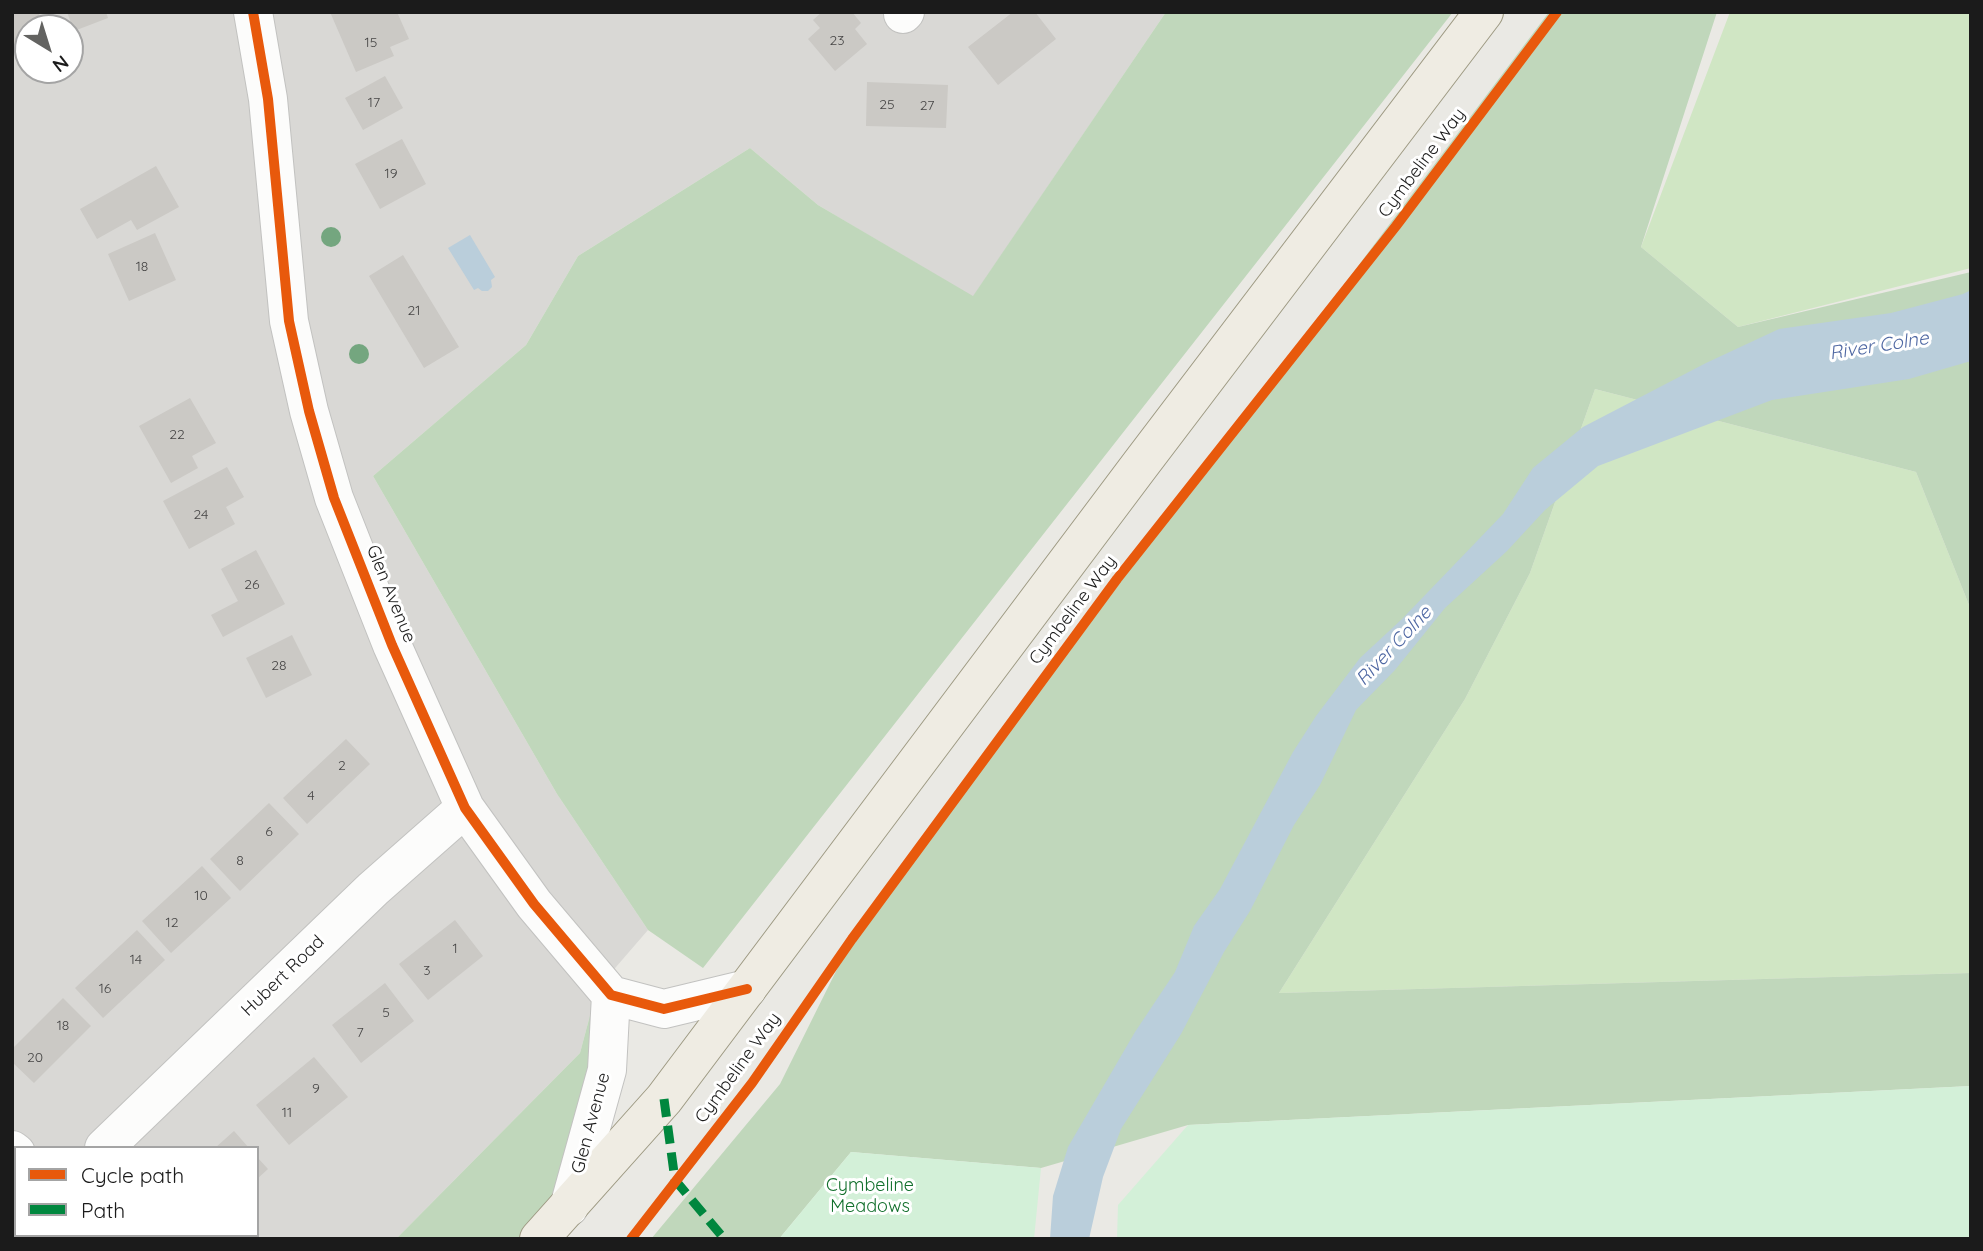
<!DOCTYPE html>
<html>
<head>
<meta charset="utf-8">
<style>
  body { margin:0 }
  #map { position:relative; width:1983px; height:1251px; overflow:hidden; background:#eae9e4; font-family:Quicksand,sans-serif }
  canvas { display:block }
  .frame { position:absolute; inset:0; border:14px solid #1b1b1b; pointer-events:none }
  .legend { position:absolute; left:14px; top:1146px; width:245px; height:91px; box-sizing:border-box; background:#fff; border:2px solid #a4a4a4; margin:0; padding:9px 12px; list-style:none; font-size:21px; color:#1b1b1b }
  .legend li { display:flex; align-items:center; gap:14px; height:35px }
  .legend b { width:35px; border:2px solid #a4a4a4 }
  .north { position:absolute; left:14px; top:14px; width:70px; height:70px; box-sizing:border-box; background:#fff; border:2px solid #a4a4a4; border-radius:50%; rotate:142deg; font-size:19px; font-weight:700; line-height:28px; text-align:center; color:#1b1b1b }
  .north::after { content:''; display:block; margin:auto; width:24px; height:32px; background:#636361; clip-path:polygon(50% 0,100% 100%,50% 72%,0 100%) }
</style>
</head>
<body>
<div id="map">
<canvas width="1983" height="1251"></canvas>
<div class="frame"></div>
<ul class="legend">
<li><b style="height:9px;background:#e8590c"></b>Cycle path</li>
<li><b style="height:9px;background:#00873e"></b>Path</li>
</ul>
<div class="north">N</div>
</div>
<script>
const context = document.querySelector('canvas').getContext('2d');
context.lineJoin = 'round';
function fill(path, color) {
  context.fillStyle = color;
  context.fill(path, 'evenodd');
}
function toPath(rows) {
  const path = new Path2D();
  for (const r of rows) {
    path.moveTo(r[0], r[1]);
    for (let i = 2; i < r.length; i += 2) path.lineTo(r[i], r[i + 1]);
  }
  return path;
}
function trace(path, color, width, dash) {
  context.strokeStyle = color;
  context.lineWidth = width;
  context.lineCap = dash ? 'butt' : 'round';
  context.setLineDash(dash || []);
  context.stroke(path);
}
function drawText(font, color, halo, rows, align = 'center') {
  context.font = font + ' Quicksand,sans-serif';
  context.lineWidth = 6;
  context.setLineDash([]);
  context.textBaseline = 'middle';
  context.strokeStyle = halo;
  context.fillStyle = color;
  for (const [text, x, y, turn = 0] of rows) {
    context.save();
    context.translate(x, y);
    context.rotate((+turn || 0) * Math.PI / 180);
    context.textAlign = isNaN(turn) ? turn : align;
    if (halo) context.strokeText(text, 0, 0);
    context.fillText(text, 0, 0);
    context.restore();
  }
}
fill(toPath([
  [12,12,1166,12,973,297,818,205,750,148,578,256,526,345,373,476,557,794,648,930,597,989,580,1053,396,1239,12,1239],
  [28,28,70,28,70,70,28,70],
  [16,1148,257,1148,257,1235,16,1235]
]), '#d9d8d5');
fill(toPath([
  [1730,12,1971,12,1971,268,1738,327,1641,247],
  [1595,389,1916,472,1971,610,1971,973,1279,993,1465,699,1530,573]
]), '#d0e6c4');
fill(toPath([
  [1166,12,1453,12,703,968,648,930,557,794,373,476,526,345,578,256,750,148,818,205,973,296],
  [1549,12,1717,12,1641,247,1738,327,1971,272,1971,610,1916,472,1595,389,1530,573,1465,699,1279,993,1971,973,1971,1086,1188,1125,1041,1168,851,1152,779,1239,651,1239,780,1084,852,939],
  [597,989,585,1098,560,1212,534,1239,396,1239,580,1053]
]), '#c0d7bb');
fill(toPath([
  [1971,1086,1971,1239,1117,1239,1118,1205,1188,1125],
  [851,1152,1041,1168,1034,1239,779,1239]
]), '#d3f0d8');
fill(toPath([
  [470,235,495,277,491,280,492,287,488,291,482,291,478,288,474,290,448,248],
  [1971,290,1971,361,1909,379,1772,400,1598,466,1545,510,1507,551,1445,608,1395,670,1356,710,1320,785,1294,825,1250,911,1224,952,1181,1034,1121,1129,1103,1177,1089,1239,1050,1239,1053,1196,1068,1147,1135,1032,1175,972,1194,926,1220,889,1293,752,1316,716,1360,658,1402,619,1503,514,1533,468,1583,427,1706,363,1779,329,1891,313,1963,294]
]), '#bacedb');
fill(toPath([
  [12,12,38,12,45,28,28,28,28,53,16,59,12,50],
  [67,12,106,12,108,18,74,31],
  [330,12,397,12,409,39,390,47,394,56,356,72],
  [822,12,852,12,861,23,855,29,867,44,835,71,808,39,820,28,813,20],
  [1013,12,1035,12,1056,39,998,85,968,47],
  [385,76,403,108,363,130,345,98],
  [867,82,948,85,946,128,866,126],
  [402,139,426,184,380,209,355,164],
  [156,166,179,207,137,230,131,220,97,239,80,209],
  [155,233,176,280,129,301,108,254],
  [403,255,459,347,424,368,369,276],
  [190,398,216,443,192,456,198,468,171,483,139,426],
  [227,467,244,497,226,507,235,524,189,549,163,501],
  [256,550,285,604,223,637,211,615,238,601,221,569],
  [292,635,312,675,266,698,246,658],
  [346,739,370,764,307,824,283,798],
  [269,803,299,834,240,891,210,859],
  [202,866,231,898,171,953,142,921],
  [455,920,483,956,428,1000,399,964],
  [137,930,165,960,103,1018,75,988],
  [385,983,414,1021,361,1063,332,1025],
  [63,998,91,1026,34,1083,12,1062,12,1049],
  [314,1057,348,1097,289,1145,256,1105],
  [234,1131,249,1148,215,1148],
  [257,1157,268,1169,257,1179],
  [131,1235,200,1235,203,1239,127,1239]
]), '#cbc9c5');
const minor = toPath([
  [253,12,268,99,289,321,309,411,334,498,392,645,465,808,534,904,611,995,664,1009,747,989],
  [903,14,905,12],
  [104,1148,373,889,465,808],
  [12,1150,16,1153],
  [569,1207,607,1070,611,995],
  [12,1238,16,1235]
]);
const major = toPath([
  [539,1239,664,1099,1140,465,1484,12]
]);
trace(minor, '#c2c2c0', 40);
trace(major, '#9e9a83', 40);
trace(minor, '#fcfcfb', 38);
trace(major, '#efece3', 38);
trace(toPath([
  [664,1099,675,1180,721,1235,722,1239]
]), '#00873e', 9, [18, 9]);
trace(toPath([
  [253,12,268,99,289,321,309,411,334,498,392,645,465,808,534,904,611,995,664,1009,747,989],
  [631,1239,752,1083,852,939,1117,579,1396,226,1557,12]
]), '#e8590c', 10);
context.fillStyle = '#74a67f';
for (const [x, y] of [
  [331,237],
  [359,354]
]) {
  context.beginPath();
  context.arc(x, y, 10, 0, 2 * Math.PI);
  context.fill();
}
drawText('14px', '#474646', null, [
  ["23",837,41],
  ["15",371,43],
  ["17",374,103],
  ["25",887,105],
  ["27",927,106],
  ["19",391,174],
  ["18",142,267],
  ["21",414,311],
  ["22",177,435],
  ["24",201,515],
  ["26",252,585],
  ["28",279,666],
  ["2",342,766],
  ["4",311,796],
  ["6",269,832],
  ["8",240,861],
  ["10",201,896],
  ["12",172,923],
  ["1",455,949],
  ["14",136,960],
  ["3",427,971],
  ["16",105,989],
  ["5",386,1013],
  ["18",63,1026],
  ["7",360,1033],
  ["20",35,1058],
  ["9",316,1089],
  ["11",287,1113]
]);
drawText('18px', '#1b1b1b', '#fff', [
  ["Cymbeline Way",1422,163,-53],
  ["Glen Avenue",391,594,68],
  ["Cymbeline Way",1073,610,-53],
  ["Hubert Road",283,976,-44],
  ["Cymbeline Way",738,1068,-54],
  ["Glen Avenue",591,1123,-75]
]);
drawText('18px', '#13702d', '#fff', [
  ["Cymbeline",870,1186],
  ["Meadows",870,1207]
]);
drawText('italic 19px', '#4f68a3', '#fff', [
  ["River Colne",1879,346,-9],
  ["River Colne",1394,646,-47]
]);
</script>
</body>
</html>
